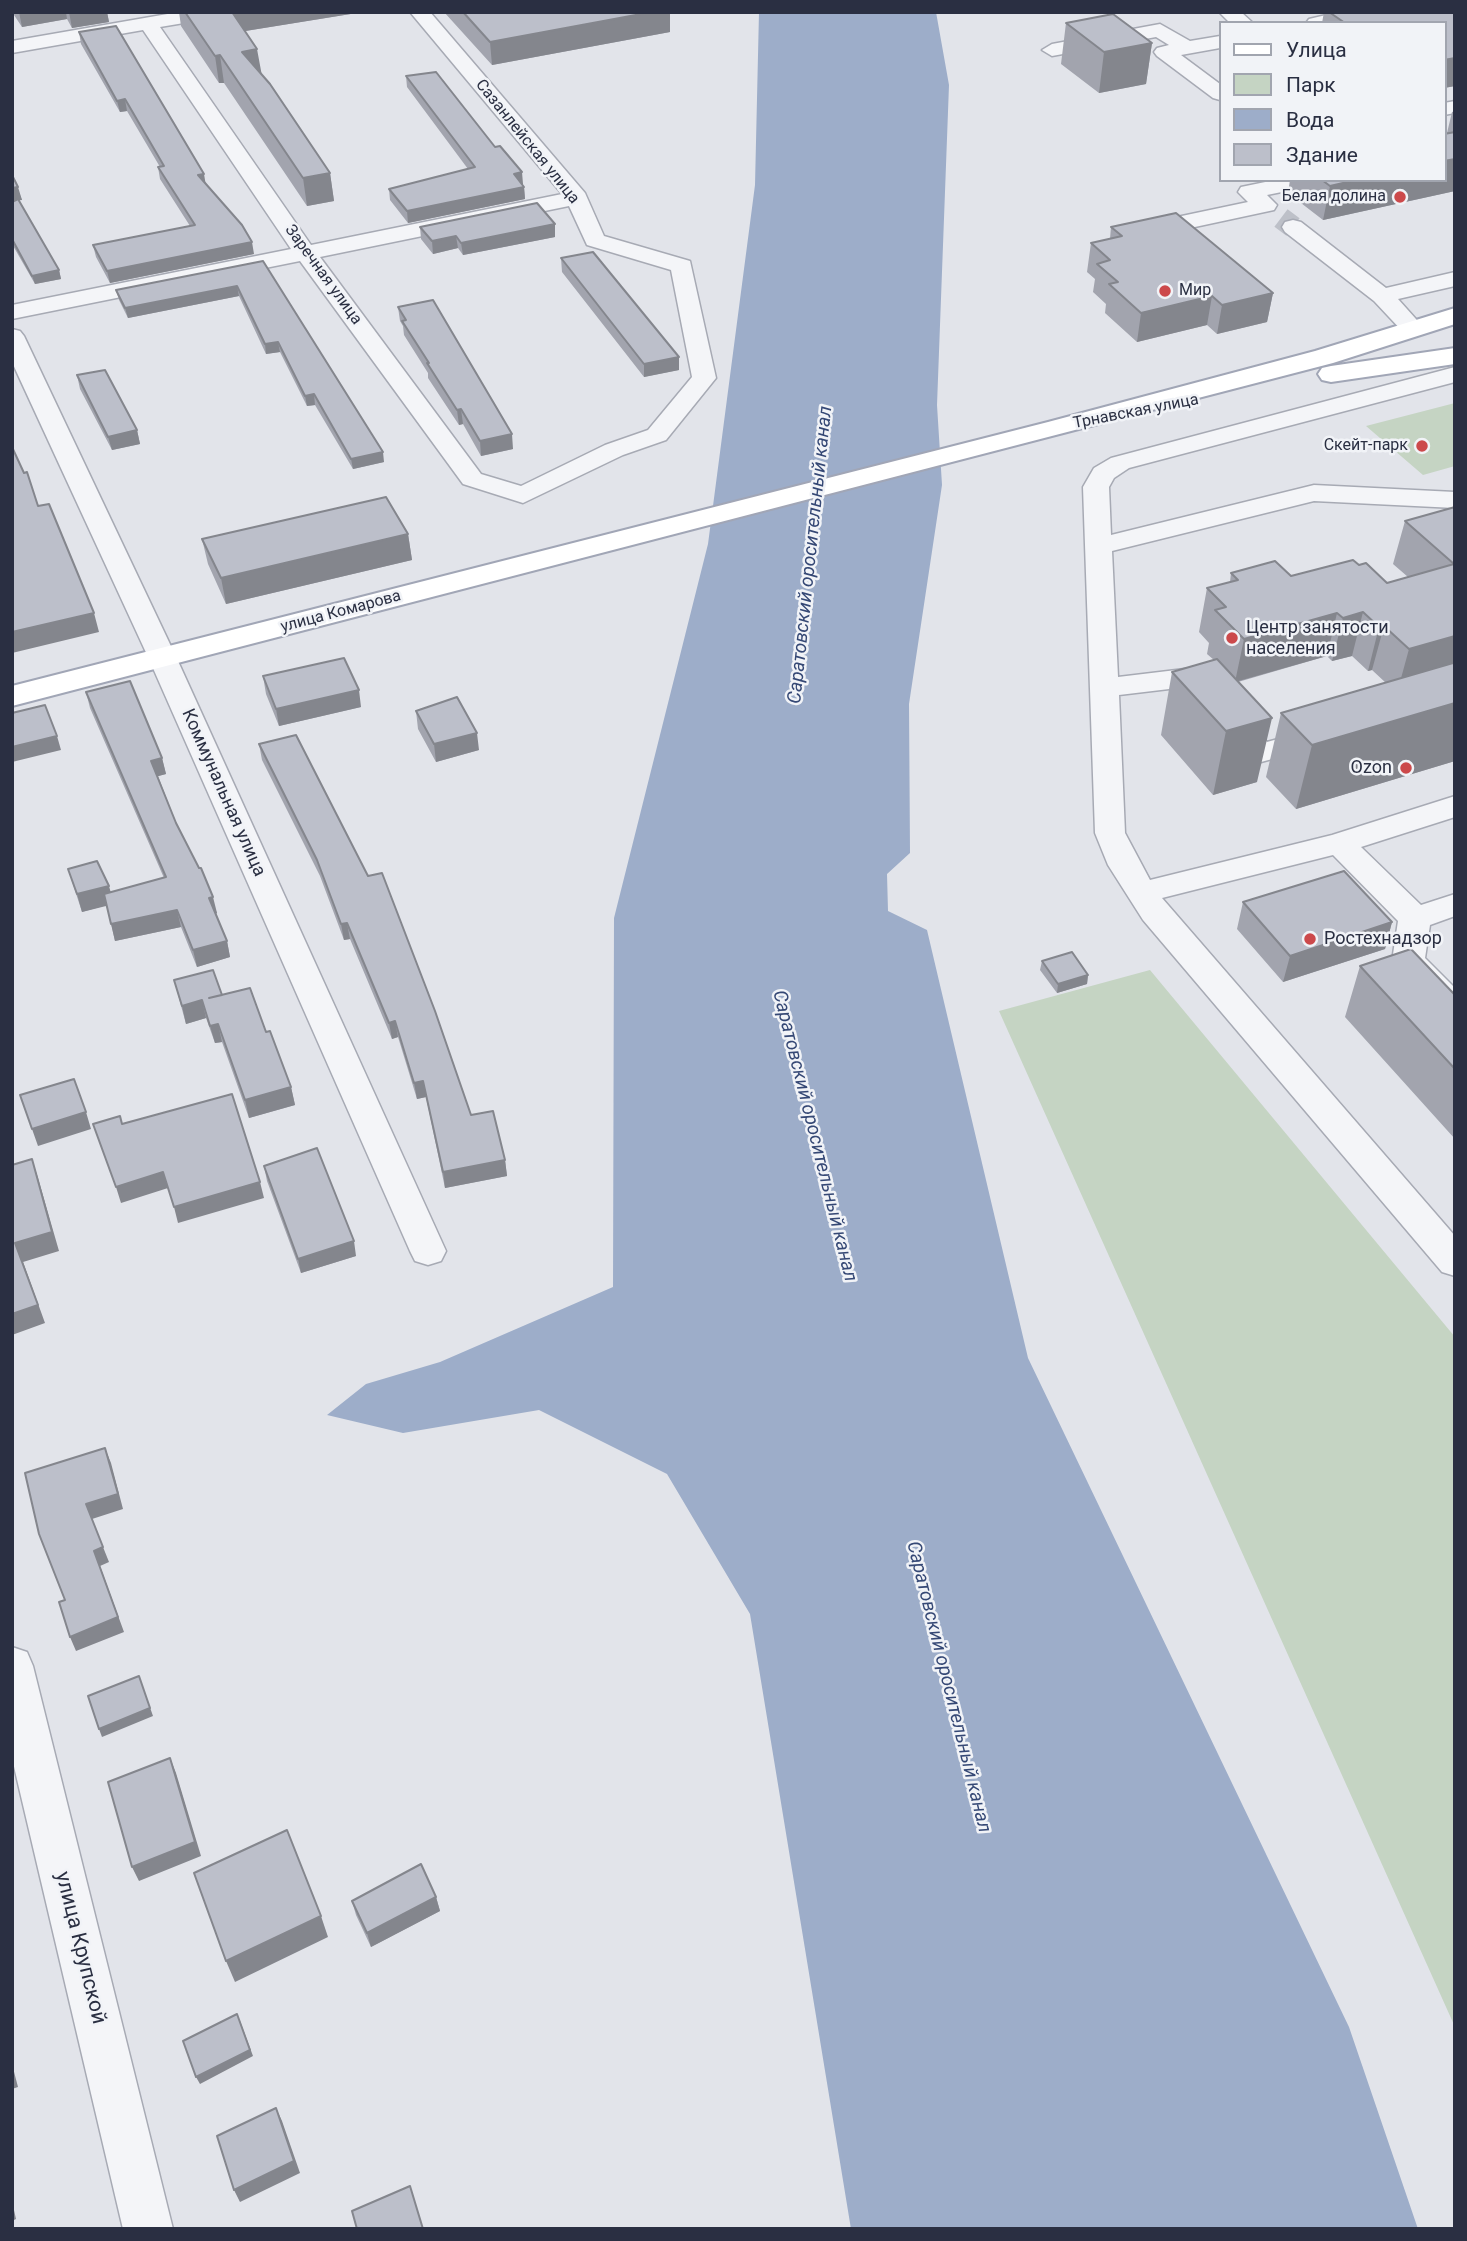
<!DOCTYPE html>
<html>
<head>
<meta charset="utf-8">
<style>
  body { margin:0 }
  #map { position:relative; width:1467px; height:2241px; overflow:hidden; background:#e2e4ea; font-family:Roboto,sans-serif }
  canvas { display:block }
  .frame { position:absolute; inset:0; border:14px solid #2a2f42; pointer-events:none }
  .legend { position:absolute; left:1219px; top:21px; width:228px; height:161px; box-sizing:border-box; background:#f1f3f7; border:2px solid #a1a5af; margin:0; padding:9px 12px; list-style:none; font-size:21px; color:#2a2f42 }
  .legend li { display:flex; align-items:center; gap:14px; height:35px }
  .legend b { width:35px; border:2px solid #a1a5af }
</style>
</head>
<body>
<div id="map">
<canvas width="1467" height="2241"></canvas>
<div class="frame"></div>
<ul class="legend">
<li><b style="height:9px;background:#fff"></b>Улица</li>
<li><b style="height:19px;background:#c5d4c3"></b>Парк</li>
<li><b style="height:19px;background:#9dadc9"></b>Вода</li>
<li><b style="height:19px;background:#bcbfca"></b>Здание</li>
</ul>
</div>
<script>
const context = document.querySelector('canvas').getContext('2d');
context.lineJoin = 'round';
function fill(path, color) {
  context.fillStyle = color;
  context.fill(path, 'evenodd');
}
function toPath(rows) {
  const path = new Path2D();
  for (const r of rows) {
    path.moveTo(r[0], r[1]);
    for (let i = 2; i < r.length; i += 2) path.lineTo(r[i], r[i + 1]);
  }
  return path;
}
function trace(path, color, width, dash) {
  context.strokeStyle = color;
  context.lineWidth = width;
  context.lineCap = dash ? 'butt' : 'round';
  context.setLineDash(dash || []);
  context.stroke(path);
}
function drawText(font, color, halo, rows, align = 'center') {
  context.font = font + ' Roboto,sans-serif';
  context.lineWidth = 5;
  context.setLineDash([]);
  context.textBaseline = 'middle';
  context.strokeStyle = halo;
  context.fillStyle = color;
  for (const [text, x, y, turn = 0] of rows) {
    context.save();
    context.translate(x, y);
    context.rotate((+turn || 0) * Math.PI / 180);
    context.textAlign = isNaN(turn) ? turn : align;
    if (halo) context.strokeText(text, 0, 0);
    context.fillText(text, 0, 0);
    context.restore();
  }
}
fill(toPath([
  [1455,403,1455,466,1423,475,1366,426],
  [1150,970,1455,1337,1455,2027,999,1011]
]), '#c5d4c3');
fill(toPath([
  [759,12,936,12,949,85,937,405,942,485,909,704,910,853,887,874,888,911,927,930,1028,1358,1349,2027,1418,2229,851,2229,750,1614,667,1474,539,1410,403,1433,327,1415,366,1384,440,1362,613,1287,614,918,708,544,755,185]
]), '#9dadc9');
trace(toPath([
  [1281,218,1293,227]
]), '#bdc0c8', 22, [22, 10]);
const minor = toPath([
  [179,12,223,12,214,18,160,27,311,245,562,194,410,12,430,12,585,193,604,236,690,261,716,378,666,440,623,455,523,503,463,484,300,261,12,319,12,305,291,249,143,30,12,53,12,41,179,12],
  [569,206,587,245,671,270,692,377,648,430,605,445,521,486,481,474,320,257,569,206],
  [1219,12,1241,12,1253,23,1230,23,1219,12],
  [1339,12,1377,12,1375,16,1345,23,1306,23,1309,19,1339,12],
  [1160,24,1190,41,1220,36,1220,48,1181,55,1220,84,1220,100,1213,98,1157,56,1154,52,1157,48,1169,45,1156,37,1052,56,1042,50,1052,44,1160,24],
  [1455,101,1455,113,1444,115,1444,103,1455,101],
  [1275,180,1319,180,1316,185,1267,195,1277,205,1274,210,1139,239,1128,232,1139,225,1248,202,1238,192,1241,187,1275,180],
  [1293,220,1301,222,1386,288,1455,272,1455,286,1398,299,1424,328,1420,333,1412,335,1404,333,1374,301,1285,232,1282,227,1285,222,1293,220],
  [12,329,20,331,24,336,177,659,446,1251,441,1261,428,1265,415,1261,410,1251,149,659,12,362,12,329],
  [1455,367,1455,382,1129,468,1114,478,1109,487,1111,535,1314,485,1455,492,1455,508,1314,501,1112,551,1118,677,1193,668,1203,671,1267,742,1318,728,1328,730,1333,737,1328,744,1261,762,1250,760,1186,687,1119,695,1125,833,1150,880,1332,835,1455,796,1455,817,1361,847,1421,905,1455,894,1455,916,1430,925,1425,958,1455,988,1455,1020,1443,1016,1396,969,1392,961,1398,921,1333,855,1162,898,1455,1236,1455,1276,1442,1272,1143,920,1108,865,1095,833,1083,487,1094,468,1111,458,1455,367],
  [12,1647,27,1652,33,1666,173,2229,123,2229,12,1758,12,1647]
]);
const major = toPath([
  [1455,308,1455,324,1333,363,12,706,12,686,1048,422,1315,351,1455,308],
  [1455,348,1455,364,1331,382,1322,380,1318,374,1322,368,1331,366,1455,348]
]);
trace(minor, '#a7aab4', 3);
trace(major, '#a1a6b6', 4);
fill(minor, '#f4f5f8');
fill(major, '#fff');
fill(toPath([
  [12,12,107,12,109,22,72,28,67,19,22,27],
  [179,12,363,12,245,31,261,74,330,173,334,201,307,206,224,83,219,83,181,26],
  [444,12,670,12,670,32,492,65],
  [1324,12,1455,12,1455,86,1444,88,1444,23,1322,23],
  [1066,23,1152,43,1146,84,1099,93,1061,64],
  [79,32,206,184,254,254,110,283,96,257,93,245,190,226,160,179,158,167,160,167,127,111,120,112,81,44],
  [406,76,523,184,522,184,524,187,525,199,408,223,390,200,389,189,468,169,407,87],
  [1455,111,1455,191,1323,220,1288,193,1290,180,1444,180,1447,133,1452,112],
  [12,175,22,200,19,200,59,270,61,279,35,284,12,244,12,202,15,201,12,201],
  [420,227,555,237,463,255,458,248,433,254,421,239],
  [1111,227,1273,293,1267,322,1217,334,1207,325,1137,342,1105,313,1106,304,1093,292,1095,279,1087,272,1091,243,1110,239],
  [561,258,679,357,679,370,644,377,562,272],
  [263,261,384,462,353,469,315,405,307,406,280,352,266,354,239,296,128,318,119,300,116,290],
  [398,307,513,449,481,456,463,424,459,425,428,378,428,373,404,335,403,326,400,321],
  [77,375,137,430,140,444,112,450,80,389],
  [1455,507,1455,761,1296,809,1266,777,1281,713,1386,683,1372,670,1368,671,1352,656,1332,661,1327,656,1238,682,1257,782,1213,795,1161,735,1172,672,1214,660,1207,654,1209,643,1199,632,1207,588,1230,582,1231,573,1291,576,1359,565,1387,583,1408,577,1393,564,1405,521],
  [408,534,412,560,226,604,208,564,202,539],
  [263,676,361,707,279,726,266,694],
  [86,692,162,758,166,774,158,776,176,823,217,913,216,914,227,941,230,957,197,967,181,927,115,941,107,905,82,912,68,869,111,892,164,878,90,708],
  [416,711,479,750,436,762,418,729],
  [259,744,471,1115,505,1160,507,1176,445,1188,426,1097,417,1099,398,1037,392,1039,350,939,344,940,320,876,262,760],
  [1243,902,1392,922,1385,949,1283,982,1237,929],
  [1042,961,1088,975,1087,984,1057,993,1040,970],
  [1360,966,1455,995,1455,1139,1345,1017],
  [174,980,222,995,266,1032,291,1087,295,1105,249,1118,222,1042,215,1043,206,1018,186,1024],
  [264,1166,356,1256,301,1273,267,1181],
  [436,1897,440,1911,371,1947,356,1915,352,1901]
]), '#a2a4ae');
fill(toPath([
  [19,12,66,12,67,19,22,27],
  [69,12,107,12,109,22,72,28],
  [229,12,363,12,233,33],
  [652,12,670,12,670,32,492,65,490,42],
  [1152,43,1146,84,1099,93,1104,52],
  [257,49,262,76,242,52],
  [220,55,224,83,219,83,215,56],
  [1455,58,1455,86,1444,88,1444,60],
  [125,99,127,111,120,112,117,101],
  [1455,159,1455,191,1323,220,1330,186,1356,180,1444,180,1444,161],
  [522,172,523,184,515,186,514,174],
  [330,173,334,201,307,206,303,178],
  [204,174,206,186,198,175],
  [18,187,22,200,12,201,12,188],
  [524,187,525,199,408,223,407,211],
  [555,224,555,237,463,255,461,243],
  [456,236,458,248,433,254,432,241],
  [252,242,254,254,110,283,107,271],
  [59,270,61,279,35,284,32,276],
  [237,286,239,296,128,318,125,308],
  [1273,293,1267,322,1217,334,1222,305],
  [1212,296,1207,325,1137,342,1141,313],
  [278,342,280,352,266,354,265,344],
  [679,357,679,370,644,377,644,364],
  [314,394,315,405,307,406,305,396],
  [461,409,463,424,459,425,457,410],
  [137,430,140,444,112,450,108,437],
  [512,434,513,449,481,456,480,441],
  [383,452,384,462,353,469,351,459],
  [408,534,412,560,226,604,221,578],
  [1363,612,1352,656,1332,661,1343,618],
  [94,613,99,632,12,653,12,632],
  [1337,613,1327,656,1235,682,1244,639],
  [1384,626,1372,670,1368,671,1379,627],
  [1455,636,1455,676,1397,693,1409,649],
  [359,690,361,707,279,726,276,709],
  [1455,703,1455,761,1296,809,1312,745],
  [1272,718,1257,782,1213,795,1226,731],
  [477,733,479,750,436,762,434,744],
  [57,736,61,750,12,762,12,747],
  [162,758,166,774,155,777,151,761],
  [109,886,114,904,82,912,77,894],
  [213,897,217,913,213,914,209,898],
  [177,910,181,927,115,941,111,924],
  [1392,922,1385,949,1283,982,1290,956],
  [347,923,350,939,344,940,341,924],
  [227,941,230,957,197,967,193,950],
  [1088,975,1087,984,1057,993,1058,984],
  [202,1000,206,1018,186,1024,182,1006],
  [395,1021,398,1037,392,1039,389,1023],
  [218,1024,222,1042,215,1043,210,1026],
  [423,1081,426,1097,417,1099,414,1083],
  [291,1087,295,1105,249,1118,245,1100],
  [86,1112,91,1129,38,1146,32,1129],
  [32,1159,38,1178,59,1251,23,1262,45,1323,12,1335,15,1243],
  [505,1160,507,1176,445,1188,443,1172],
  [163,1172,168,1188,121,1203,116,1187],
  [260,1182,264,1198,178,1223,174,1207],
  [354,1241,356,1256,301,1273,298,1259],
  [105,1448,111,1463,123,1509,92,1519,86,1504],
  [103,1547,109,1562,100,1566,124,1632,76,1651,70,1637,94,1551],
  [139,1676,153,1716,102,1737,99,1729],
  [170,1758,176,1773,201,1856,139,1881,132,1867],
  [436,1897,440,1911,371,1947,367,1933],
  [321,1916,328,1937,235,1982,226,1961],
  [240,2021,253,2056,200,2084,196,2077],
  [12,2064,18,2087,12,2089],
  [276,2108,282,2121,300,2173,240,2202,234,2190],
  [12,2201,16,2219,12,2221]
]), '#84868d');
const building = toPath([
  [185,12,232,12,257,49,242,52,270,84,330,173,303,178,220,55,215,56,185,12],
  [463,12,652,12,490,42,463,12],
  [1329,12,1455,12,1455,58,1444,60,1444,23,1345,23,1329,12],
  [1113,14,1152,43,1104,52,1066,23,1113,14],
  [116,26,204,174,198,175,242,225,252,242,107,271,93,245,195,225,158,167,164,166,125,99,117,101,79,32,116,26],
  [436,72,495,147,500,146,522,172,514,174,524,187,407,211,389,189,475,167,406,76,436,72],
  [1455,132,1455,159,1444,161,1444,134,1455,132],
  [12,175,18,187,12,188,12,175],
  [1322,180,1356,180,1330,186,1322,180],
  [18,199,59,270,32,276,12,239,12,202,18,199],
  [537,203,555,224,461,243,456,236,432,241,420,227,537,203],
  [1176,213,1273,293,1222,305,1212,296,1141,313,1109,284,1118,282,1097,264,1110,260,1091,243,1122,236,1111,227,1176,213],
  [593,252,679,357,644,364,561,258,593,252],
  [263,261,383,452,351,459,314,394,305,396,278,342,265,344,237,286,125,308,116,290,263,261],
  [433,300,512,434,480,441,461,409,457,410,427,363,429,363,402,321,406,320,398,307,433,300],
  [105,370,137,430,108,437,77,375,105,370],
  [12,447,24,473,27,472,38,506,49,504,94,613,12,632,12,447],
  [386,497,408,534,221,578,202,539,386,497],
  [1455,507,1455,636,1409,649,1384,626,1379,627,1363,612,1343,618,1337,613,1244,639,1215,610,1226,607,1207,588,1238,580,1231,573,1275,561,1291,576,1353,560,1359,565,1366,563,1387,583,1454,564,1405,521,1455,507],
  [344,658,359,690,276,709,263,676,344,658],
  [1217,659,1272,718,1226,731,1172,672,1217,659],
  [1453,663,1455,665,1455,703,1312,745,1281,713,1453,663],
  [130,681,162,758,151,761,176,823,199,868,201,868,213,897,209,898,227,941,193,950,177,910,111,924,104,894,166,877,86,692,130,681],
  [457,697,477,733,434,744,416,711,457,697],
  [45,705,57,736,12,747,12,713,45,705],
  [296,735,368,876,382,873,435,1011,471,1115,493,1111,505,1160,443,1172,423,1081,414,1083,395,1021,389,1023,347,923,341,924,317,860,259,744,296,735],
  [97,861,109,886,77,894,68,869,97,861],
  [1344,871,1392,922,1290,956,1243,902,1344,871],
  [1411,949,1455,995,1455,1069,1360,966,1411,949],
  [1072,952,1088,975,1058,984,1042,961,1072,952],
  [213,970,222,995,209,998,250,988,266,1032,270,1031,291,1087,245,1100,218,1024,210,1026,202,1000,182,1006,174,980,213,970],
  [74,1079,86,1112,32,1129,20,1095,74,1079],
  [232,1094,260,1182,174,1207,163,1172,116,1187,93,1124,120,1116,122,1124,232,1094],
  [317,1148,354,1241,298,1259,264,1166,317,1148],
  [32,1159,52,1232,15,1243,38,1305,12,1314,12,1165,32,1159],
  [105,1448,118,1494,86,1504,103,1547,94,1551,118,1617,70,1637,59,1602,65,1600,39,1534,25,1473,105,1448],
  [139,1676,150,1708,99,1729,88,1696,139,1676],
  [170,1758,195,1842,132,1867,108,1782,170,1758],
  [287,1830,321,1916,226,1961,194,1873,287,1830],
  [421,1864,436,1897,367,1933,352,1901,421,1864],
  [237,2014,250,2050,196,2077,183,2041,237,2014],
  [276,2108,294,2161,234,2190,217,2136,276,2108],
  [410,2186,423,2229,357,2229,352,2211,410,2186]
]);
fill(building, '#bcbfca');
trace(building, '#84868d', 2);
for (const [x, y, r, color] of [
  [1400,197,7,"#cc494b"],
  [1165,291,7,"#cc494b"],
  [1422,446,7,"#cc494b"],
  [1232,638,7,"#cc494b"],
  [1406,768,7,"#cc494b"],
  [1310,939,7,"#cc494b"]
]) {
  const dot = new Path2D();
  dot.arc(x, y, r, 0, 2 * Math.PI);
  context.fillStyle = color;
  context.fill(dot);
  trace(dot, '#f1f3f7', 2.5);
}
drawText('16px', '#2a2f42', '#f1f3f7', [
  ["Сазанлейская улица",527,142,51],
  ["Заречная улица",323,275,54],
  ["Трнавская улица",1136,412,-11],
  ["улица Комарова",341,612,-15]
]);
drawText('16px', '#2a2f42', '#f1f3f7', [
  ["Белая долина",1386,197],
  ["Мир",1179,291,"left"],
  ["Скейт-парк",1408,446]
], 'right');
drawText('18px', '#2a2f42', '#f1f3f7', [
  ["Центр занятости",1246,628],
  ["населения",1246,649],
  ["Ozon",1392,768,"right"],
  ["Ростехнадзор",1324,939]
], 'left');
drawText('18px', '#2a2f42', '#f1f3f7', [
  ["Коммунальная улица",223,793,66]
]);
drawText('italic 19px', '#354875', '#f1f3f7', [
  ["Саратовский оросительный канал",811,555,-84],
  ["Саратовский оросительный канал",814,1136,76],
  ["Саратовский оросительный канал",948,1687,76]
]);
drawText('21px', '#2a2f42', '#f1f3f7', [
  ["улица Крупской",80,1948,76]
]);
</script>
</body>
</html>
